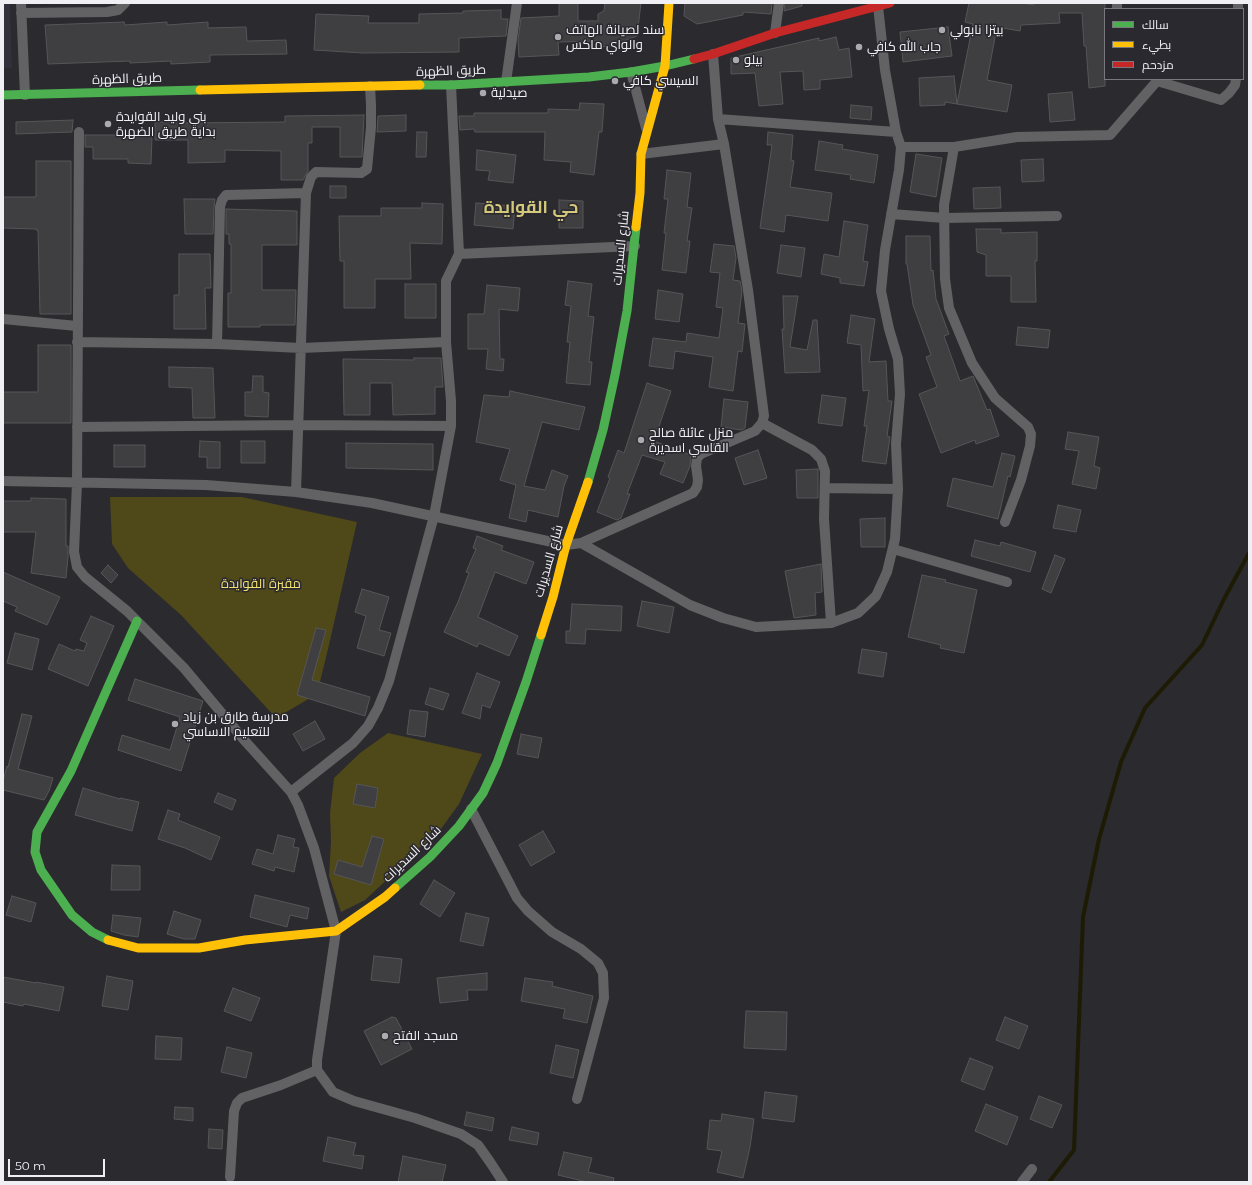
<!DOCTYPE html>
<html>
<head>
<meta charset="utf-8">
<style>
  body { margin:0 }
  #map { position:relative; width:1252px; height:1185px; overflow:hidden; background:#2b2a2e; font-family:Montserrat,Cairo,sans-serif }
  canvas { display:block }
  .frame { position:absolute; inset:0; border:4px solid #f0eff3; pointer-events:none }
  .legend { position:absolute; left:1104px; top:8px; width:140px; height:72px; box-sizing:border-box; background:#2a292f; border:1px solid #79787d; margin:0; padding:5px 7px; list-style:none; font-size:12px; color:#f0eff3 }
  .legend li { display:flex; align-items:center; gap:8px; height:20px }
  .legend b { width:20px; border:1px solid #79787d }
  .scale { position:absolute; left:8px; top:1159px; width:97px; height:18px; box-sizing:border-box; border:2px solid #f0eff3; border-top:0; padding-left:5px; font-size:12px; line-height:14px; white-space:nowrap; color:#f0eff3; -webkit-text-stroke:3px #2a292f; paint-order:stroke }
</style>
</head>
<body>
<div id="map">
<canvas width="1252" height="1185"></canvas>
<div class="frame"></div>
<ul class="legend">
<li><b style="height:5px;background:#4caf50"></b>سالك</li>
<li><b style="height:5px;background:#ffc107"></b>بطيء</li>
<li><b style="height:5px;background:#c62828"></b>مزدحم</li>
</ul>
<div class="scale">50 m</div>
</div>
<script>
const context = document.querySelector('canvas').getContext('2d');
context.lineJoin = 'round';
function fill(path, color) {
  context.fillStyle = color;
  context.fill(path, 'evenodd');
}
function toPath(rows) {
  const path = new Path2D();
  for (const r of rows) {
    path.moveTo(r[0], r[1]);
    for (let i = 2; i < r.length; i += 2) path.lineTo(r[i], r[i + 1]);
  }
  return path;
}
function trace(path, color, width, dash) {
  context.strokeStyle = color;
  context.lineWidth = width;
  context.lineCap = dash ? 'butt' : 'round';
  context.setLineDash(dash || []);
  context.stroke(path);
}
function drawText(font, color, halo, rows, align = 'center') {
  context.font = font + ' Montserrat,Cairo,sans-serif';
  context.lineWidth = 3;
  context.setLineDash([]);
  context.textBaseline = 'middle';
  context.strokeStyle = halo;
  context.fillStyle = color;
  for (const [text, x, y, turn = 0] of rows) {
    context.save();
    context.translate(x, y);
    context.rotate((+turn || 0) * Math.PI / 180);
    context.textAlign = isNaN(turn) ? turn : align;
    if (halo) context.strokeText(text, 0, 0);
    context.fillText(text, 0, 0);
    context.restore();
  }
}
fill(toPath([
  [3,3,10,3,12,68,3,68]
]), '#32303b');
fill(toPath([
  [110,497,242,497,357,522,329,645,317,694,276,718,181,615,128,568,112,544],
  [388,733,482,754,459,804,433,840,420,847,392,875,365,900,341,912,329,876,331,842,330,813,334,778,360,753]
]), '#4f4818');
trace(toPath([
  [1049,1182,1074,1150,1083,917,1099,839,1121,762,1145,708,1202,645,1224,599,1249,553]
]), '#1e1b05', 4);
const building = toPath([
  [559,3,578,3,578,21,598,21,598,14,604,11,605,3,641,3,637,36,611,46,600,47,600,41,558,42,559,55,519,57,518,40,521,18,559,16,559,3],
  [685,3,772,3,771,14,743,12,743,15,697,24,684,16,685,3],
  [785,3,802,3,802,6,784,11,785,3],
  [969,3,1022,3,1034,5,1034,3,1105,3,1105,86,1089,88,1086,46,1084,46,1082,13,1059,13,1060,23,1021,25,1020,31,997,27,987,80,1012,85,1007,112,957,104,973,24,965,22,969,3],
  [501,10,501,19,508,19,506,36,459,38,459,52,363,53,314,50,316,14,369,16,368,23,419,23,419,14,463,13,463,11,501,10],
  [124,22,125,25,167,22,167,25,208,22,208,28,246,27,247,41,286,40,287,54,210,55,210,62,171,64,171,61,130,63,130,61,48,64,45,25,124,22],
  [948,27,952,56,903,62,900,32,948,27],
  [836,37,839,50,849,48,852,77,820,80,820,89,804,90,803,71,780,72,783,104,759,106,755,73,731,74,731,58,819,38,819,41,836,37],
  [954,76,957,104,945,102,945,105,920,106,919,78,954,76],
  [1072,92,1075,120,1050,122,1048,94,1072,92],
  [580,103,604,104,602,132,599,132,594,175,570,172,571,162,544,160,545,132,475,132,474,129,460,130,459,116,474,116,474,113,548,113,548,109,579,110,580,103],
  [851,105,872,107,871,120,850,118,851,105],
  [364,115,362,157,340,157,340,127,312,127,312,143,308,143,308,171,303,180,281,180,281,151,225,150,225,162,188,163,188,140,155,140,155,122,184,122,184,123,285,122,285,116,364,115],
  [406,115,406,131,377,132,378,116,406,115],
  [73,120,72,132,16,134,16,122,73,120],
  [417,132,427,132,426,157,416,157,417,132],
  [768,132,793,135,791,160,794,161,790,187,832,193,828,221,786,215,784,232,760,228,772,145,767,145,768,132],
  [85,135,121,135,121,137,152,137,151,164,128,163,128,159,93,159,93,147,85,147,85,135],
  [819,141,843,145,842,149,878,155,874,183,850,179,851,175,815,170,819,141],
  [477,150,516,155,513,183,488,180,490,171,476,170,477,150],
  [916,154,942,158,936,197,910,192,916,154],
  [1043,159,1044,181,1022,182,1021,160,1043,159],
  [36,161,71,161,71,314,40,314,38,230,36,230,36,229,3,228,3,197,36,197,36,161],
  [667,170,691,173,687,207,692,208,687,241,690,241,686,273,662,270,666,233,664,233,668,199,664,199,667,170],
  [330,186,346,186,346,198,330,198,330,186],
  [1000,187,1001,208,974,209,973,188,1000,187],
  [184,199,215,199,214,207,213,234,185,234,184,199],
  [559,200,583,201,583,228,559,228,559,200],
  [422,203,443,204,442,244,410,243,411,279,375,279,375,308,344,308,344,261,340,261,339,216,381,216,381,208,422,208,422,203],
  [476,203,515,206,513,229,474,225,476,203],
  [226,209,297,211,297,245,262,245,262,290,296,290,295,325,260,325,260,327,228,327,228,293,231,293,231,244,229,244,229,234,226,234,226,209],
  [844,221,868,225,863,261,868,262,864,286,840,283,840,278,821,274,824,254,839,257,844,221],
  [976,229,1001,229,1001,233,1037,232,1037,261,1035,261,1036,302,1011,302,1011,276,986,276,986,255,977,252,976,229],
  [906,236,930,236,931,271,933,270,936,299,949,334,944,336,960,381,973,376,987,410,990,409,999,436,976,444,975,440,941,453,919,394,937,387,926,357,931,355,913,305,907,264,906,264,906,236],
  [714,244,734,246,736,258,733,280,740,281,742,291,738,323,745,324,742,352,738,351,733,391,709,387,713,357,675,351,673,369,649,366,653,338,686,342,687,333,719,338,723,308,716,307,720,273,710,272,714,244],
  [781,245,805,248,801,277,777,273,781,245],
  [179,254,210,254,211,288,205,288,206,329,174,329,174,295,179,295,179,254],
  [568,281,592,284,588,316,594,317,589,362,592,362,590,385,566,383,570,342,567,342,571,306,565,305,568,281],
  [405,284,436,284,436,318,405,318,405,284],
  [487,285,520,288,518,311,499,309,500,359,504,359,503,371,486,369,488,349,468,349,468,314,484,314,487,285],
  [658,290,683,294,679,322,655,319,658,290],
  [783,296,798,296,790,347,807,350,813,320,817,320,820,372,785,373,782,329,784,329,783,296],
  [851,315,875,319,869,362,886,361,888,401,892,401,887,436,890,437,886,464,862,461,867,426,864,426,869,390,863,391,861,345,847,343,851,315],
  [1018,327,1050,330,1048,348,1016,345,1018,327],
  [38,345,71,345,71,423,3,423,3,392,38,392,38,345],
  [414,358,441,358,443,387,435,387,435,414,393,415,392,383,370,383,370,415,344,415,343,359,414,360,414,358],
  [169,367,213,368,215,418,193,418,192,388,169,387,169,367],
  [253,376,263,376,263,392,269,393,268,417,245,416,245,392,252,392,253,376],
  [647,383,671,391,654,441,691,455,690,466,683,483,660,474,665,462,642,455,627,494,630,494,621,518,617,520,597,512,610,478,608,477,618,450,624,453,647,383],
  [510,391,585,407,579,430,542,422,524,486,545,490,552,470,568,476,564,486,558,517,528,510,526,522,509,518,516,485,500,480,510,449,476,442,484,395,509,397,510,391],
  [822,395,846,398,842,426,818,423,822,395],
  [724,399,748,402,745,428,741,430,721,427,724,399],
  [1068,432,1099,437,1094,466,1100,468,1096,489,1072,484,1079,451,1065,449,1068,432],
  [200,441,220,442,220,468,207,468,207,457,199,457,200,441],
  [241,441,265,441,265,463,241,463,241,441],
  [346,443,433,444,433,470,346,468,346,443],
  [114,445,145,445,145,467,114,467,114,445],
  [758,450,767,478,744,485,735,458,758,450],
  [1002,453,1015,456,1010,477,1008,476,998,519,947,506,953,478,993,487,1002,453],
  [818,469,818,498,797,498,796,470,818,469],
  [31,498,66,499,66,546,68,546,68,557,66,578,31,573,36,532,3,532,3,501,31,501,31,498],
  [1058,505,1081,510,1076,532,1053,528,1058,505],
  [885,518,885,547,861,547,860,519,885,518],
  [477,536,503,546,501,550,534,562,526,584,495,572,478,617,518,636,509,656,479,643,477,647,444,632,458,602,469,573,466,572,476,549,473,548,477,536],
  [975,540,1000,546,1001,542,1036,552,1030,572,971,556,975,540],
  [1055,555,1065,559,1051,593,1042,589,1055,555],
  [821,564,822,592,815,593,816,615,794,618,785,571,821,564],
  [108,565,118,575,111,583,101,573,108,565],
  [3,572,60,597,47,625,15,611,17,607,3,601,3,572],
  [922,575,946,580,945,582,977,590,964,653,940,648,941,645,908,637,922,575],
  [362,589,389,597,379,630,391,633,384,656,357,648,366,616,355,612,362,589],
  [642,601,674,607,669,633,637,626,642,601],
  [572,604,622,606,621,631,586,629,585,644,566,643,566,631,570,631,572,604],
  [91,616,114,626,88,686,48,669,59,644,75,651,76,649,84,651,87,643,80,640,91,616],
  [316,628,326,630,312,680,370,697,365,716,297,695,316,628],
  [15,633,39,639,32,670,7,663,15,633],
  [862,649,887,653,883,677,858,673,862,649],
  [477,673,500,682,490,708,482,705,480,719,462,713,477,673],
  [135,679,203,701,181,771,118,750,122,735,170,750,180,717,128,700,135,679],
  [430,688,449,694,443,710,425,704,430,688],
  [410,710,428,712,425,737,407,734,410,710],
  [22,714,32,716,18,769,53,778,49,791,44,800,3,790,3,781,7,766,8,767,22,714],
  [315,721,325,739,303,751,293,734,315,721],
  [521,734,542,738,538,758,517,754,521,734],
  [357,784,378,788,375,808,353,804,357,784],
  [83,788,120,799,120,798,139,802,132,831,75,815,83,788],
  [218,793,236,800,232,810,214,802,218,793],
  [168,810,180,814,178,820,220,837,211,860,185,848,158,839,168,810],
  [543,831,555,852,531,866,519,845,543,831],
  [278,835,295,839,293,847,299,848,294,872,275,867,274,871,252,864,257,849,273,854,278,835],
  [372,836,384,839,371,885,334,874,338,860,362,867,372,836],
  [112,865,140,866,140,890,111,890,112,865],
  [434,880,455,893,440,917,420,904,434,880],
  [255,895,309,908,307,919,290,915,287,927,250,917,255,895],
  [12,896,36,903,31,922,6,915,12,896],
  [174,911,201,920,195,939,184,939,167,934,174,911],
  [466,913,489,918,483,946,460,941,466,913],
  [113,915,141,918,138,937,124,935,111,931,113,915],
  [374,956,402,959,399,983,371,980,374,956],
  [487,973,487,990,467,990,468,1000,440,1003,437,978,487,973],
  [107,976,133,981,128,1010,102,1006,107,976],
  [3,977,36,983,36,982,64,987,59,1011,24,1004,23,1006,3,1002,3,977],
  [525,978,553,982,552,986,593,996,587,1023,563,1018,565,1009,521,1001,525,978],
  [233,988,260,998,251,1021,224,1011,233,988],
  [746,1011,787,1012,786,1050,744,1048,746,1011],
  [392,1017,396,1018,412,1049,381,1065,364,1031,392,1017],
  [1005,1017,1028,1026,1019,1049,996,1040,1005,1017],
  [156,1036,182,1038,181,1060,155,1059,156,1036],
  [556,1045,579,1050,573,1078,550,1073,556,1045],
  [227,1047,252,1053,246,1078,221,1072,227,1047],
  [970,1058,993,1067,984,1090,961,1081,970,1058],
  [765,1092,797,1096,794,1122,762,1118,765,1092],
  [1039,1096,1062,1105,1052,1128,1030,1119,1039,1096],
  [986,1104,1018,1117,1007,1145,975,1131,986,1104],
  [175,1107,193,1108,193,1121,174,1119,175,1107],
  [467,1112,494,1118,492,1131,464,1125,467,1112],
  [722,1114,754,1119,750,1147,743,1178,717,1172,722,1151,707,1149,710,1120,721,1121,722,1114],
  [512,1127,539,1133,537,1145,509,1140,512,1127],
  [209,1129,223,1130,222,1149,208,1148,209,1129],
  [328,1137,356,1143,353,1155,364,1156,362,1169,323,1161,328,1137],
  [564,1152,592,1158,588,1172,614,1178,613,1182,587,1182,558,1175,564,1152],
  [403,1156,446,1165,442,1182,398,1182,403,1156]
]);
fill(building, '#3f3f41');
trace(building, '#565558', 1);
trace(toPath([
  [21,3,25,95],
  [1117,3,1117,9],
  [1238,3,1238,9],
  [21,13,107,12,118,10,125,3],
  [775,33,779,3],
  [631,72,646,128],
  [1157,81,1221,100,1229,93,1235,85,1236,79],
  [506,82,517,3],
  [718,119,896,132],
  [79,132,77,483,74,552,77,567,85,577,127,611,184,668,245,741,291,792,298,805,314,848,336,931,317,1060,317,1070,333,1092,354,1101,415,1118,461,1134,478,1145,490,1162,503,1182],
  [901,147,954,147,1017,137,1110,135,1157,81,1157,79],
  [954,147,944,205,945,279,949,308,972,363,995,398,1028,427,1031,434,1030,446,1021,480,1005,522],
  [641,154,724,144],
  [306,193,226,195,222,200,220,207,217,344,301,348,446,342],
  [891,214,945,218,1057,216],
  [459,254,635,246],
  [3,319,77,326],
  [77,342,217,344],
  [762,423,812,450,821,459,825,471,824,519,831,623],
  [77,427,299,425,451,426],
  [3,481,206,485,296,492,372,503,566,545,581,543,693,493,697,487,698,480,696,466,697,458,701,454,755,431,762,423,764,416,748,290,724,144,718,119,713,54],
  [825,488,898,489],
  [296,492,306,193,311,177,316,172,361,173,367,169,371,127,371,105,370,86],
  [581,543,690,605,723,618,756,627,831,623,858,613,876,596,887,572,895,539,898,489,896,444,900,394,898,359,889,329,881,291,885,250,899,170,901,147,896,132,885,70,878,6],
  [893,549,1007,582],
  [291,792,353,743,368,726,378,708,389,681,434,516,451,426,451,401,446,342,446,281,459,254,451,85],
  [471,809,517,898,528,911,552,932,581,949,598,963,603,973,604,998,577,1099],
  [230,1177,234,1111,237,1103,242,1098,281,1085,317,1070],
  [1022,1182,1032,1169]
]), '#626264', 10);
trace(toPath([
  [420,85,451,85,589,77,631,72,665,66,694,59],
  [3,95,200,90],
  [588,482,603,430,615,375,627,311,636,227],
  [395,888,430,857,459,826,483,793,497,763,526,682,541,635],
  [108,940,92,932,72,915,41,870,35,852,37,832,71,771,137,621]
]), '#4caf50', 9);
trace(toPath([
  [200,90,420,85],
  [636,227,640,193,641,154,665,66,669,3],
  [541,635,553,597,566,545,588,482],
  [108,940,138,948,199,948,245,940,336,931,385,897,395,888]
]), '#ffc107', 9);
trace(toPath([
  [694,59,713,54,775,33,890,3]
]), '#c62828', 9);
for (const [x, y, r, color] of [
  [942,30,4,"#abaaae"],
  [558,37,4,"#abaaae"],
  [859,47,4,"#abaaae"],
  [736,60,4,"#abaaae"],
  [615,81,4,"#abaaae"],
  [483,93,4,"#abaaae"],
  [108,124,4,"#abaaae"],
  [641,440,4,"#abaaae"],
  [175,724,4,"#abaaae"],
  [385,1036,4,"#abaaae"]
]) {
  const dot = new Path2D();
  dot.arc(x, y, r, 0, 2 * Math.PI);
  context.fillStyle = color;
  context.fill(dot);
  trace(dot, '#2a292f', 1.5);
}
drawText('13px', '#f0eff3', '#2a292f', [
  ["سند لصيانة الهاتف",566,30],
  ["والواي ماكس",566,45],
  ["بيتزا نابولي",950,30],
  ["جاب الله كافي",867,47],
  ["بيلو",744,60],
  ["السيسي كافي",623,81],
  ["صيدلية",491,93],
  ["بني وليد القوايدة",116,117],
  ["بداية طريق الضهرة",116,132],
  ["منزل عائلة صالح",649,433],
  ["القاسي اسديرة",649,448],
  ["مدرسة طارق بن زياد",183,717],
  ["للتعليم الاساسي",183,732],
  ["مسجد الفتح",393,1036]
], 'left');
drawText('13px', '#f0eff3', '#2a292f', [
  ["طريق الظهرة",451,71,-2],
  ["طريق الظهرة",127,79,-2],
  ["شارع السديرات",621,248,-84],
  ["شارع السديرات",549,561,-74],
  ["شارع السديرات",412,854,-44]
]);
drawText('13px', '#f0e171', '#2a292f', [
  ["مقبرة القوايدة",261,584]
]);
drawText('bold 17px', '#d4c97b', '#2a292f', [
  ["حي القوايدة",531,208]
]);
</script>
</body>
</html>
